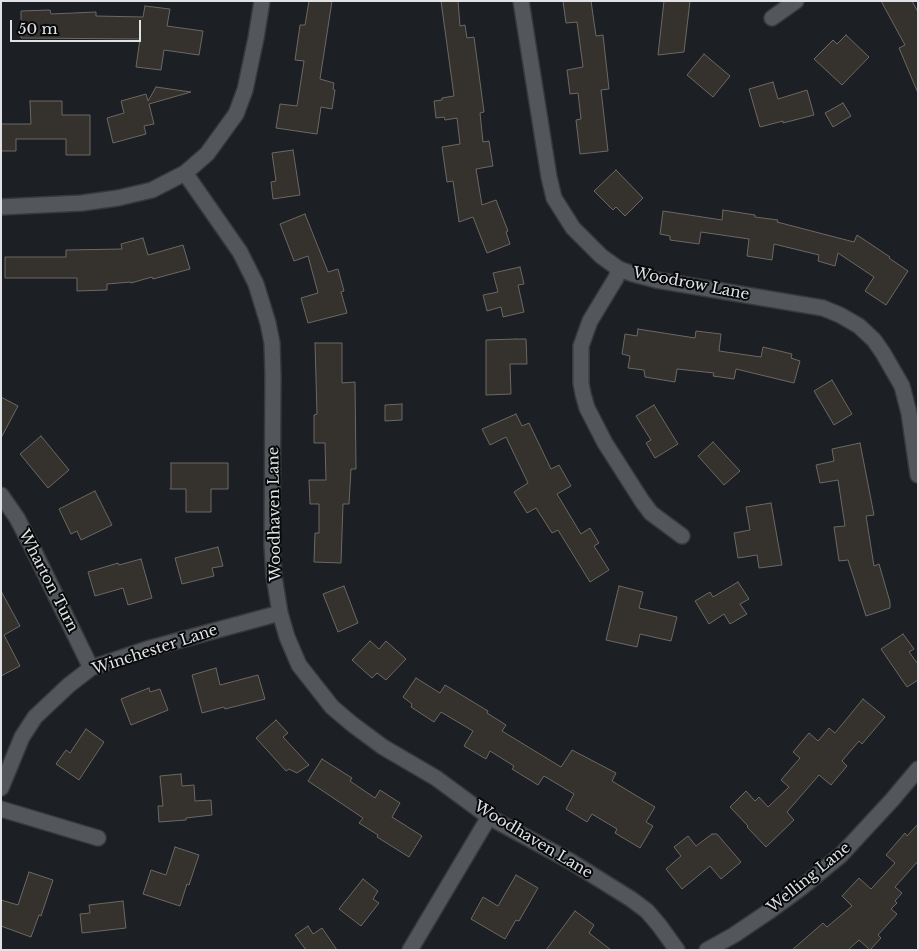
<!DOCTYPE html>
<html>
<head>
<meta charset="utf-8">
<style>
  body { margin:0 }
  #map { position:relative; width:919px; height:951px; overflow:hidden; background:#1c1f23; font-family:"Libre Baskerville",serif }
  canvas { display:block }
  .frame { position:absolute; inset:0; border:2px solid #e0e2e5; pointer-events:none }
  .scale { position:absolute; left:10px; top:20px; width:131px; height:22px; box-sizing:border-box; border:2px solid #e0e2e5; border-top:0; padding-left:6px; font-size:15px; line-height:18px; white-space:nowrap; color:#e0e2e5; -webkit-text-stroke:4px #08090b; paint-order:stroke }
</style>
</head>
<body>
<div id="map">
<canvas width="919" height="951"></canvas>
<div class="frame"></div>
<div class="scale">50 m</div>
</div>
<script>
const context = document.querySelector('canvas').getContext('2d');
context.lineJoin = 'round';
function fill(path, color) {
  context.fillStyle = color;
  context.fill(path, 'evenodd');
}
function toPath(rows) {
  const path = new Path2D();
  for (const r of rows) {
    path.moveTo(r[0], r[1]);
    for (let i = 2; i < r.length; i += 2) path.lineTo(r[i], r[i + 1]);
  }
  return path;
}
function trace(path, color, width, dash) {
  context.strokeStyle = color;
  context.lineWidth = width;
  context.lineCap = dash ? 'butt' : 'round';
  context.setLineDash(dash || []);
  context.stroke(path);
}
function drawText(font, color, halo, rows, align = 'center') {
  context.font = font + ' "Libre Baskerville",serif';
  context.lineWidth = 4;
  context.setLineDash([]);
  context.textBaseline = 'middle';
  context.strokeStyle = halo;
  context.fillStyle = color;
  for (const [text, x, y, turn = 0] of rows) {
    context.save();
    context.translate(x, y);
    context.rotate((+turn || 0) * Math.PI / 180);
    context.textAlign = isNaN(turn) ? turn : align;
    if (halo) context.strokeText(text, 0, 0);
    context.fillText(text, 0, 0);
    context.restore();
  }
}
const building = toPath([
  [309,1,332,1,320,79,334,83,333,89,335,90,332,109,321,107,317,134,276,128,280,104,297,106,304,61,295,60,300,25,305,25,309,1],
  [441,1,458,1,460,26,465,25,467,38,474,37,484,112,480,113,483,142,489,141,493,166,476,169,482,205,496,200,508,231,506,232,510,244,487,253,473,217,459,222,453,181,447,182,442,147,460,144,457,118,445,120,444,117,436,118,434,101,442,100,442,98,454,96,441,1],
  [563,1,591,1,596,36,603,35,609,89,601,90,608,151,580,154,576,120,581,119,578,93,570,94,567,70,583,67,577,22,566,23,563,1],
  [664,1,690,1,684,52,658,55,664,1],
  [881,1,912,1,918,12,918,93,899,48,905,45,881,1],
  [145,6,170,9,167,26,203,31,199,55,164,50,161,70,136,67,140,39,21,38,21,11,50,10,51,14,96,12,96,16,143,17,145,6],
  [846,35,869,57,842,85,814,59,833,40,837,44,846,35],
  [704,54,730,76,713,97,687,75,704,54],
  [773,82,778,99,807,90,814,115,783,123,783,121,760,127,749,89,773,82],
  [156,87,191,92,149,104,154,124,144,126,146,134,113,143,107,118,124,113,121,101,146,94,148,101,156,87],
  [30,101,62,101,62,115,90,115,90,155,66,155,66,139,16,139,16,151,1,151,1,124,31,124,30,101],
  [843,103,851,116,833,127,825,113,843,103],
  [293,150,300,195,273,199,271,182,276,181,272,153,293,150],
  [616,170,643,198,625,216,616,207,613,210,594,191,616,170],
  [723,210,755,215,755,217,778,220,777,222,854,242,857,235,890,257,889,258,908,271,886,305,865,291,874,277,838,253,835,266,818,261,819,255,774,244,772,260,747,256,749,239,701,232,699,244,670,240,670,236,660,234,663,211,722,220,723,210],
  [305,214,328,272,338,269,344,291,341,292,347,313,308,323,301,298,318,293,308,256,294,261,280,224,305,214],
  [143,238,148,255,183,245,190,269,153,279,152,277,131,283,131,282,107,284,107,290,77,291,77,278,5,278,5,257,66,257,66,250,122,249,121,244,143,238],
  [520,267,524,284,518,285,524,312,503,317,501,307,487,311,483,295,498,292,493,273,520,267],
  [638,329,695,338,696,331,721,334,719,351,761,357,763,347,792,354,791,358,800,361,794,383,736,369,734,379,713,376,714,373,677,369,675,382,645,377,644,370,628,368,630,356,622,354,625,334,637,336,638,329],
  [516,339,526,339,527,364,510,364,511,394,486,395,486,340,516,339],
  [315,343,342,343,342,383,355,382,356,469,351,469,349,504,343,504,341,563,314,562,315,533,319,533,319,504,310,504,309,480,326,480,325,443,314,443,314,415,317,414,315,343],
  [832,380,852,414,834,425,814,391,832,380],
  [1,397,18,406,1,438,1,397],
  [402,404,402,420,385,421,385,405,402,404],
  [654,405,678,444,655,458,646,443,651,440,636,416,654,405],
  [516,414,522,426,529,423,551,469,559,465,571,486,557,494,581,534,590,528,599,543,594,546,609,570,590,582,558,530,552,533,536,508,527,513,514,492,528,483,506,437,490,445,482,429,516,414],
  [41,436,69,470,48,488,20,454,41,436],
  [713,442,740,471,724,485,698,456,713,442],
  [860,443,874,515,866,516,874,566,879,564,890,602,890,608,866,616,848,560,839,561,834,527,845,526,838,480,820,483,816,465,834,461,832,449,860,443],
  [171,463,228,463,228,489,211,489,211,512,186,512,186,489,170,489,171,487,171,463],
  [95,491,112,525,81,540,77,531,71,534,59,509,95,491],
  [771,503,782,565,759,568,757,555,738,558,734,533,750,530,746,507,771,503],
  [218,547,223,566,212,568,214,576,182,584,175,558,218,547],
  [141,559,152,598,128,605,123,588,95,596,88,572,118,563,119,565,141,559],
  [738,582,749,599,740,604,747,614,730,624,724,614,709,624,695,601,710,592,713,597,738,582],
  [344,586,358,623,338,632,323,594,344,586],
  [619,586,643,592,639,608,677,617,671,641,640,634,637,647,606,640,619,586],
  [1,591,20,626,4,635,20,666,1,676,1,591],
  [903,634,914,649,909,652,918,664,918,680,907,687,881,649,903,634],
  [370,641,379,649,386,641,406,659,386,680,377,673,372,678,352,660,370,641],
  [216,668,220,685,258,675,265,699,225,709,224,707,202,713,192,675,216,668],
  [416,678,440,693,445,685,488,711,487,713,506,725,502,731,561,767,572,750,616,773,612,781,655,807,646,822,653,826,640,848,615,833,617,829,592,814,587,822,566,809,574,794,544,776,538,785,512,769,514,766,490,751,486,759,464,746,473,731,441,712,434,722,411,707,412,704,403,697,416,678],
  [149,688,150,692,160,689,168,710,131,725,121,699,149,688],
  [863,699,885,717,862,744,859,741,842,761,847,766,831,785,819,775,787,812,794,820,766,847,747,827,748,826,730,807,746,791,755,801,759,797,768,807,789,787,781,780,800,758,793,752,809,733,818,741,829,728,835,733,863,699],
  [276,720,288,733,283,737,309,765,297,773,289,769,286,771,256,738,276,720],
  [86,729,104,742,79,780,56,764,66,750,70,753,86,729],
  [322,759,352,778,350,781,375,798,380,790,400,803,392,817,422,836,409,857,377,837,378,835,359,823,363,818,308,781,322,759],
  [181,774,182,786,194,785,195,801,211,800,212,815,186,818,186,820,159,822,158,806,163,806,160,776,181,774],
  [918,824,918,861,895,887,902,893,895,901,897,903,891,909,897,914,878,935,881,938,870,950,859,940,848,950,792,950,823,923,827,927,852,906,842,896,859,878,871,889,895,863,886,855,905,833,907,836,918,824],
  [712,834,717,834,741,862,721,879,710,866,682,889,666,869,681,856,674,847,688,836,696,846,712,834],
  [175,847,199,855,189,885,187,884,180,906,143,894,151,870,166,875,175,847],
  [29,872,53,880,41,916,39,915,31,937,1,926,1,900,18,905,29,872],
  [516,875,538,888,519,921,516,920,505,939,471,919,483,897,498,906,516,875],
  [363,879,378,891,373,899,379,903,361,926,339,909,363,879],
  [123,901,126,928,82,933,80,914,90,913,89,905,123,901],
  [575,911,594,925,589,933,611,950,546,950,575,911],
  [308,926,313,934,322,928,337,950,306,950,295,935,308,926]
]);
fill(building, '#35322e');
trace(building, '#6c6864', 1);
const street = toPath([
  [521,1,549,177,554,198,573,228,601,256,619,269,633,274,656,280,823,308,840,315,859,326,874,340,883,353,902,386,909,413,918,475],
  [772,18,796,1],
  [185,173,240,252,256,284,268,323,272,343,273,376,272,546,274,576,280,613,287,637,299,665,332,707,352,724,383,747,436,778,489,817,570,861,631,899,647,911,659,925,677,950],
  [1,207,82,203,118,198,152,190,185,173,207,154,236,114,245,90,256,38,262,1],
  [619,269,616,278,590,321,581,346,581,383,583,394,587,408,605,443,642,501,651,513,682,536],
  [1,495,17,518,33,549,91,668],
  [1,788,22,737,35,717,69,685,91,668,147,649,280,613],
  [1,809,98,838],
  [410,950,489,817],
  [707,950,734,935,771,910,801,888,841,855,892,800,918,769]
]);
trace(street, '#37393c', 18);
trace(street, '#53575b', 15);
drawText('15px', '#e0e2e5', '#08090b', [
  ["Woodrow Lane",691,284,11],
  ["Woodhaven Lane",275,514,-91],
  ["Wharton Turn",48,581,63],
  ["Winchester Lane",155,650,-18],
  ["Woodhaven Lane",533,840,31],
  ["Welling Lane",809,878,-39]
]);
</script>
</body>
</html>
